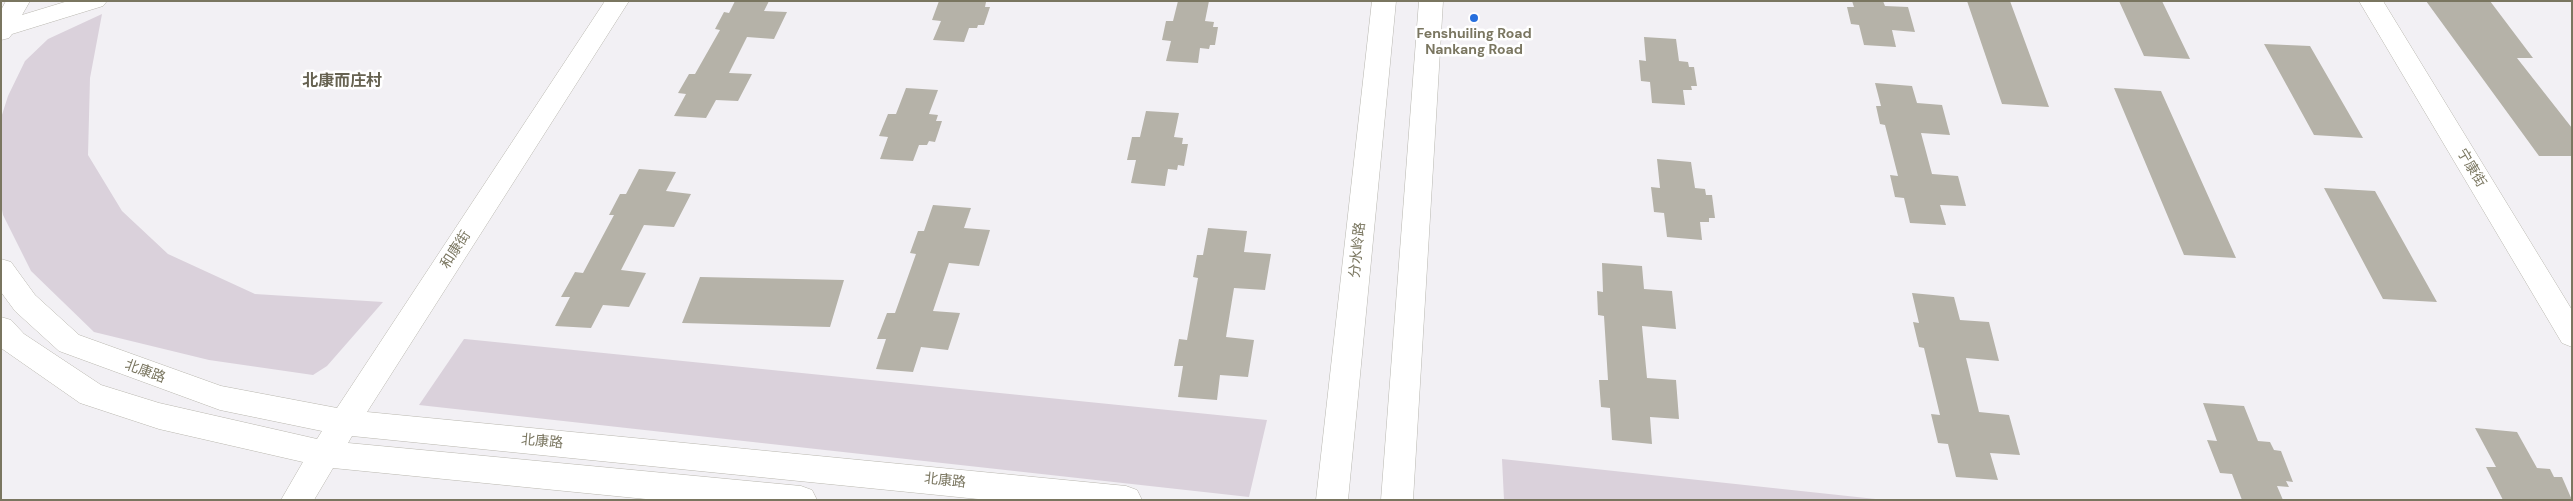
<!DOCTYPE html>
<html>
<head>
<meta charset="utf-8">
<style>
  body { margin:0 }
  #map { position:relative; width:2573px; height:501px; overflow:hidden; background:#f2f0f4; font-family:"DM Sans",sans-serif }
  canvas { display:block }
  .frame { position:absolute; inset:0; border:2px solid #7a7660; pointer-events:none }
</style>
</head>
<body>
<div id="map">
<canvas width="2573" height="501"></canvas>
<div class="frame"></div>
</div>
<script>
const context = document.querySelector('canvas').getContext('2d');
context.lineJoin = 'round';
function fill(path, color) {
  context.fillStyle = color;
  context.fill(path, 'evenodd');
}
function toPath(rows) {
  const path = new Path2D();
  for (const r of rows) {
    path.moveTo(r[0], r[1]);
    for (let i = 2; i < r.length; i += 2) path.lineTo(r[i], r[i + 1]);
  }
  return path;
}
function trace(path, color, width, dash) {
  context.strokeStyle = color;
  context.lineWidth = width;
  context.lineCap = dash ? 'butt' : 'round';
  context.setLineDash(dash || []);
  context.stroke(path);
}
function drawText(font, color, halo, rows, align = 'center') {
  context.font = font + ' "DM Sans","Noto Sans SC",sans-serif';
  context.lineWidth = 5;
  context.setLineDash([]);
  context.textBaseline = 'middle';
  context.strokeStyle = halo;
  context.fillStyle = color;
  for (const [text, x, y, turn = 0] of rows) {
    context.save();
    context.translate(x, y);
    context.rotate((+turn || 0) * Math.PI / 180);
    context.textAlign = isNaN(turn) ? turn : align;
    if (halo) context.strokeText(text, 0, 0);
    context.fillText(text, 0, 0);
    context.restore();
  }
}
fill(toPath([
  [102,14,90,78,88,155,122,211,168,254,255,294,383,302,327,366,313,375,209,360,94,332,31,271,3,215,1,204,1,118,8,96,25,61,48,39],
  [464,339,465,339,1267,420,1249,497,419,405],
  [1502,459,1885,500,1504,500]
]), '#dad1db');
fill(toPath([
  [735,1,769,1,764,11,787,12,774,39,747,37,729,73,752,74,738,101,716,100,706,118,674,116,686,94,678,93,689,74,695,74,720,30,715,29,724,12,729,13],
  [939,1,986,2,985,7,990,7,984,25,978,25,977,28,969,28,964,42,933,40,941,21,932,20],
  [1178,1,1209,1,1205,21,1214,22,1213,27,1218,27,1215,45,1210,45,1209,49,1200,48,1198,63,1166,61,1171,41,1162,40,1166,21,1173,21],
  [1852,1,1883,1,1885,6,1908,7,1915,32,1892,30,1896,47,1864,45,1859,25,1851,24,1847,7,1854,7],
  [1967,1,2010,1,2049,107,2002,104],
  [2119,1,2162,1,2190,59,2144,56],
  [2426,1,2490,1,2533,58,2517,58,2572,128,2572,156,2539,156],
  [1644,37,1676,39,1679,61,1688,62,1689,67,1694,67,1697,86,1691,86,1692,90,1683,90,1685,105,1652,103,1650,82,1641,81,1639,60,1646,61],
  [2264,44,2310,46,2363,138,2314,135],
  [1875,83,1912,86,1917,103,1942,105,1950,135,1921,133,1932,174,1958,176,1966,206,1940,205,1946,225,1910,223,1904,198,1895,197,1890,175,1898,176,1885,125,1880,124,1876,106,1881,106],
  [906,88,938,90,929,114,938,115,936,121,942,121,935,142,929,141,927,145,919,145,913,161,880,159,888,137,879,136,888,114,896,114],
  [2114,88,2161,91,2236,258,2184,255],
  [1146,111,1179,113,1174,137,1183,138,1182,144,1188,144,1184,166,1178,165,1177,170,1168,169,1165,186,1131,183,1136,160,1127,160,1132,137,1140,137],
  [1657,159,1691,162,1695,188,1705,189,1706,195,1712,195,1715,218,1709,218,1709,222,1700,222,1702,240,1667,237,1664,213,1654,212,1651,187,1660,188],
  [639,169,676,172,666,191,691,194,674,227,644,225,621,270,646,273,629,307,603,305,591,328,555,326,570,297,561,297,575,272,583,273,614,215,609,215,620,194,626,194],
  [2324,188,2375,191,2437,302,2383,299],
  [933,205,971,208,964,228,990,230,979,266,949,263,933,311,960,313,948,350,921,347,913,372,876,369,886,339,877,339,887,313,895,313,916,254,910,253,918,231,924,231],
  [1208,228,1247,231,1244,252,1271,254,1265,290,1234,288,1226,337,1254,340,1248,377,1220,375,1217,400,1178,397,1183,366,1174,366,1179,339,1187,340,1198,278,1193,277,1197,255,1203,255],
  [1602,263,1642,266,1644,289,1672,291,1676,329,1642,326,1647,378,1676,380,1679,419,1650,417,1652,444,1612,440,1610,408,1601,407,1599,380,1608,380,1604,316,1598,315,1597,291,1603,292],
  [700,277,844,280,830,327,682,323],
  [1912,293,1954,297,1960,320,1989,322,1999,361,1966,358,1979,412,2009,415,2020,455,1990,453,1998,480,1956,477,1948,444,1938,443,1931,414,1940,415,1924,348,1919,347,1913,322,1919,323],
  [2203,403,2244,406,2258,441,2270,442,2274,450,2281,451,2293,482,2286,481,2289,487,2277,486,2283,500,2242,500,2232,474,2220,473,2207,440,2217,441],
  [2475,428,2517,432,2537,468,2550,469,2554,477,2562,477,2572,500,2503,500,2486,467,2496,467]
]), '#b5b2a8');
const secondary = toPath([
  [6,1,30,1,22,15,68,1,107,1,103,6,12,34,9,38,1,40,1,10,6,1],
  [605,1,629,1,367,412,1126,486,1137,490,1142,500,988,500,352,436,348,443,801,486,812,490,817,500,656,500,333,468,314,500,281,500,303,462,159,429,80,403,1,348,1,317,11,320,24,334,101,385,159,403,317,439,322,431,220,410,59,351,15,311,1,292,1,259,11,262,35,295,79,335,221,386,337,408,605,1],
  [2359,1,2383,1,2572,310,2572,347,2562,343,2359,1]
]);
const primary = toPath([
  [1372,1,1396,1,1348,500,1316,500,1372,1],
  [1419,1,1443,1,1413,500,1381,500,1419,1]
]);
trace(secondary, '#b9b7af', 1);
trace(primary, '#b8b7b0', 1);
fill(secondary, '#fff');
fill(primary, '#fff');
for (const [x, y, r, color] of [
  [1474,18,5,"#276fdd"]
]) {
  const dot = new Path2D();
  dot.arc(x, y, r, 0, 2 * Math.PI);
  context.fillStyle = color;
  context.fill(dot);
  trace(dot, '#fff', 2);
}
drawText('bold 14px', '#7a7660', '#fff', [
  ["Fenshuiling Road",1474,34],
  ["Nankang Road",1474,50]
]);
drawText('14px', '#7a7660', '#fff', [
  ["宁康街",2471,168,59],
  ["和康街",456,250,-57],
  ["分水岭路",1358,250,-84],
  ["北康路",145,372,20],
  ["北康路",542,442,5],
  ["北康路",945,481,6]
]);
drawText('bold 16px', '#666251', '#fff', [
  ["北康而庄村",342,82]
]);
</script>
</body>
</html>
